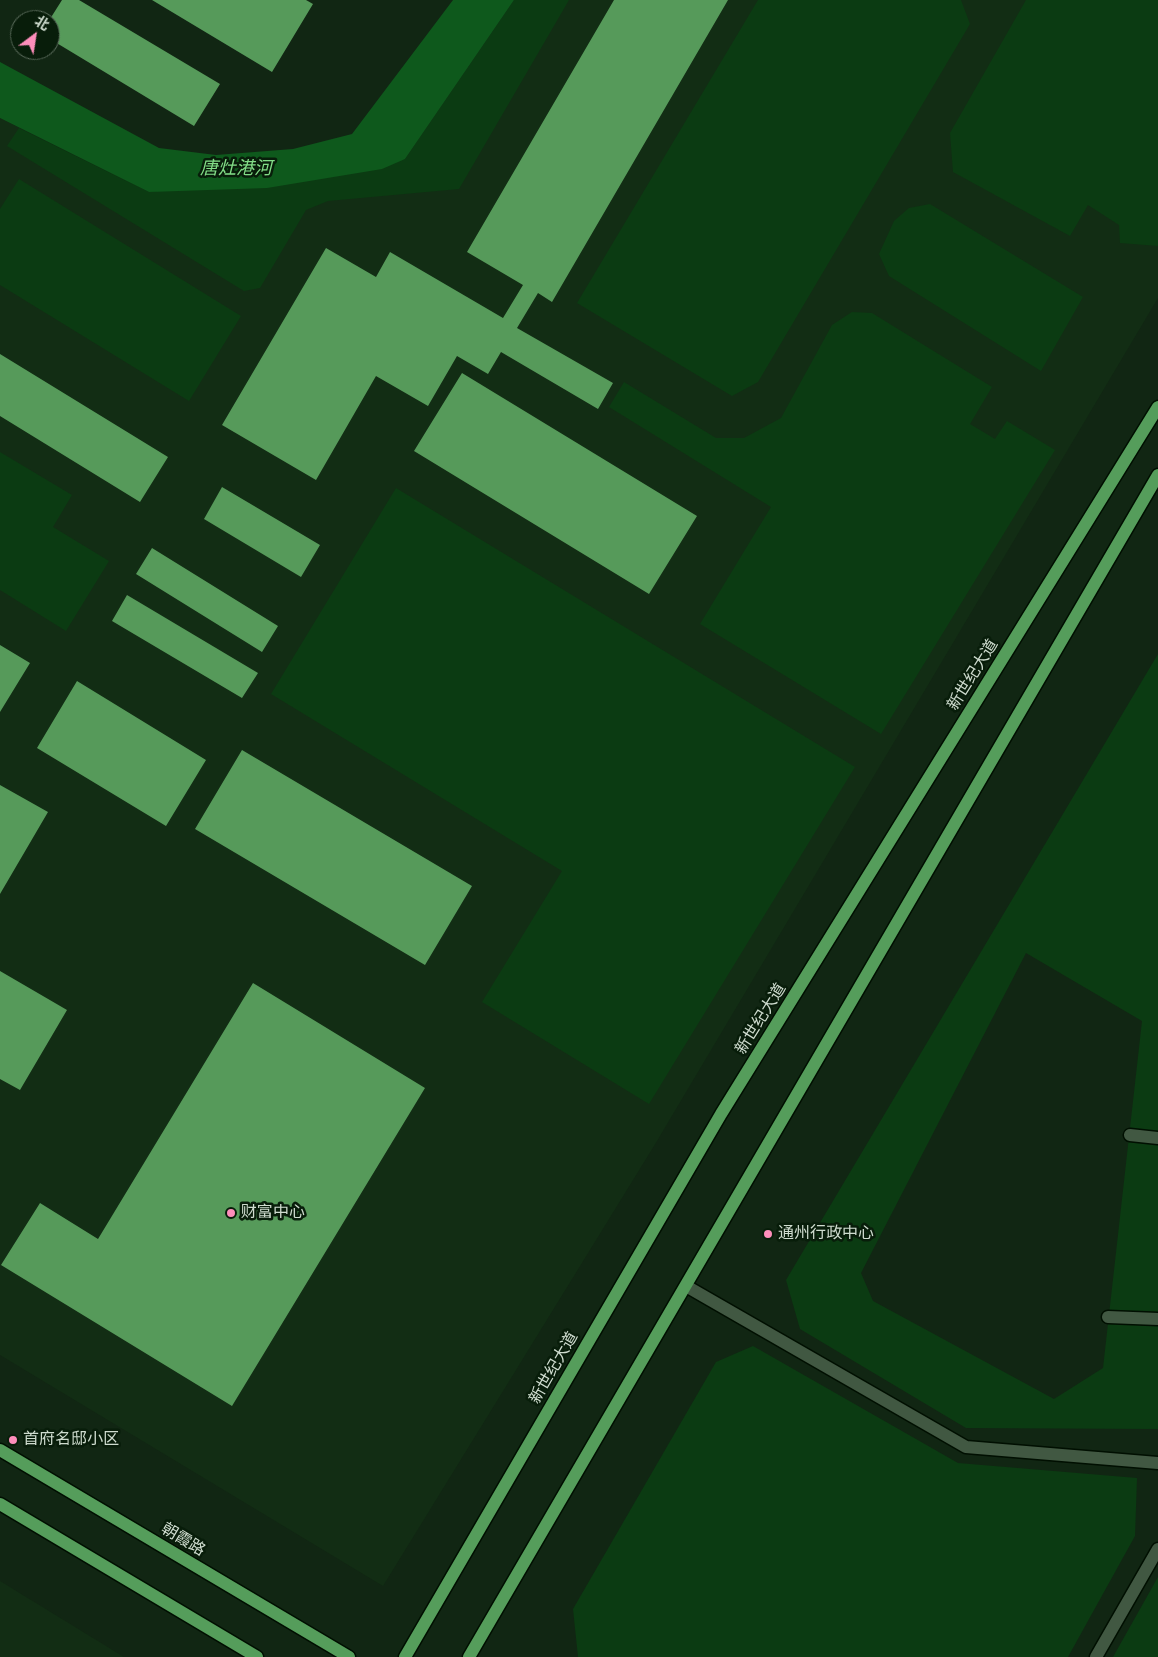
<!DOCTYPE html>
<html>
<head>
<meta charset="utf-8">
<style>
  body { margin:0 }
  #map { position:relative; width:1158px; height:1657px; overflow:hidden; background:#112613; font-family:"Space Grotesk","Noto Sans SC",sans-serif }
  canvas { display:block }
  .north { position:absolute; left:10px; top:10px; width:50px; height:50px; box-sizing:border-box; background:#081d0a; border:1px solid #586959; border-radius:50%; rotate:31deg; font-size:14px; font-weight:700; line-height:20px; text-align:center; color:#cfdccf }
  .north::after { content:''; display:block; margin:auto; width:18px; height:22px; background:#fe8ebb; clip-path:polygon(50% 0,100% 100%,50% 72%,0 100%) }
</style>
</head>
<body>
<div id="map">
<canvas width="1158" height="1657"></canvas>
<div class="north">北</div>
</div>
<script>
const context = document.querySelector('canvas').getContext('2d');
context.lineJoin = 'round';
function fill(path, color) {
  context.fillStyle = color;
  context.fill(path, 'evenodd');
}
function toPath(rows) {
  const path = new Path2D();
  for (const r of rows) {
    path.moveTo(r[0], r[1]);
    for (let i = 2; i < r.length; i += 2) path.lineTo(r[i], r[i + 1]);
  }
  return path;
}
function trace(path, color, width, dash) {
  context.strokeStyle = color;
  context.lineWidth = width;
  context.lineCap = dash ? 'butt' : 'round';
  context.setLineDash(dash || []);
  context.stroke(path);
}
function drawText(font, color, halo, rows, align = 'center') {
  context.font = font + ' "Space Grotesk","Noto Sans SC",sans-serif';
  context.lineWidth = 5;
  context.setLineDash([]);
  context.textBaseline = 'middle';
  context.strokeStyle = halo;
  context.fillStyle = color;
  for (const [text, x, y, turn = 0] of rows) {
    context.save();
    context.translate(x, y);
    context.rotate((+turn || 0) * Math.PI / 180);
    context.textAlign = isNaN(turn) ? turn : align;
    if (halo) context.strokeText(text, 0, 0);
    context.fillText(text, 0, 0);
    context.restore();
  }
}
fill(toPath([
  [514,0,1158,0,1158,298,654,1146,383,1586,0,1355,0,118,149,192,405,159],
  [0,1581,124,1657,0,1657]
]), '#122d14');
fill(toPath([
  [514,0,569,0,459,189,328,201,306,210,260,288,244,291,7,146,19,128,149,192,405,159],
  [758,0,961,0,970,24,758,382,732,396,577,303],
  [1026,0,1158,0,1158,246,1120,243,1119,225,1088,205,1070,236,953,172,950,133],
  [19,179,241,316,189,401,0,285,0,209],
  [930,204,1083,297,1041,371,889,276,879,254,894,221,909,208],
  [852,312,872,313,992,387,970,424,995,439,1007,421,1055,450,881,734,700,624,771,507,609,407,624,382,716,438,744,438,781,418,832,325],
  [0,452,72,495,53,527,109,561,66,631,0,590],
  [396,488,855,767,649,1104,482,1002,562,871,271,694],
  [1158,654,1158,1429,966,1428,800,1329,786,1280],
  [1026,953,1142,1021,1103,1368,1054,1399,873,1301,861,1273],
  [753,1346,958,1463,1137,1478,1135,1536,1068,1657,578,1657,573,1609,716,1362],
  [1158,1577,1158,1657,1113,1657]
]), '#0b3b12');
fill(toPath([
  [453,0,514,0,405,159,382,169,267,188,149,192,0,118,0,62,159,148,216,155,293,149,352,134]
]), '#0e591c');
fill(toPath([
  [62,0,79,0,220,84,194,126,50,39,50,19],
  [152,0,306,0,313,4,272,72],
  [614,0,728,0,552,302,538,293,517,328,613,383,598,409,501,352,488,374,457,356,428,406,376,376,316,480,222,425,326,248,376,277,390,252,503,318,523,285,467,252],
  [0,354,168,457,140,502,0,416],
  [462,373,697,516,649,594,414,451],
  [222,487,320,545,301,577,204,519],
  [152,548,278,626,262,652,136,574],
  [127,595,258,673,242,698,112,621],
  [0,645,30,663,0,712],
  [77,681,206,760,166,826,37,748],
  [242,750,472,886,425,965,195,829],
  [0,785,48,812,0,894],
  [0,971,67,1010,20,1090,0,1079],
  [253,983,425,1088,232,1406,1,1265,40,1203,98,1239]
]), '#569a5a');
const service = toPath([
  [1130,1135,1158,1138],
  [686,1286,966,1447,1158,1463],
  [1108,1317,1158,1319],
  [1096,1657,1158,1549]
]);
const primary = toPath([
  [0,1450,349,1657],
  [0,1504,257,1657],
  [405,1657,721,1114,1158,407],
  [469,1657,1158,475]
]);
trace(service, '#000f01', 15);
trace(primary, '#000f01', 15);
trace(service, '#415842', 12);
trace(primary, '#559d5b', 12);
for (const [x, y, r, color] of [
  [231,1213,5,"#fe8ebb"],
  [768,1234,5,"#fe8ebb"],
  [13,1440,5,"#fe8ebb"]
]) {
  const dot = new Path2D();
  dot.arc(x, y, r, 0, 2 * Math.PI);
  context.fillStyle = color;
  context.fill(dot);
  trace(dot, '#081d0a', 2);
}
drawText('16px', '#cfdccf', '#081d0a', [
  ["新世纪大道",973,675,-58],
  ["新世纪大道",761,1019,-58],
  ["新世纪大道",554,1368,-60],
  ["朝霞路",183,1540,31]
]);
drawText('16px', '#cfdccf', '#081d0a', [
  ["财富中心",241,1213],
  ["通州行政中心",778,1234],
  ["首府名邸小区",23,1440]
], 'left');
drawText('italic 18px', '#82dd87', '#081d0a', [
  ["唐灶港河",236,169]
]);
</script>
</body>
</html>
